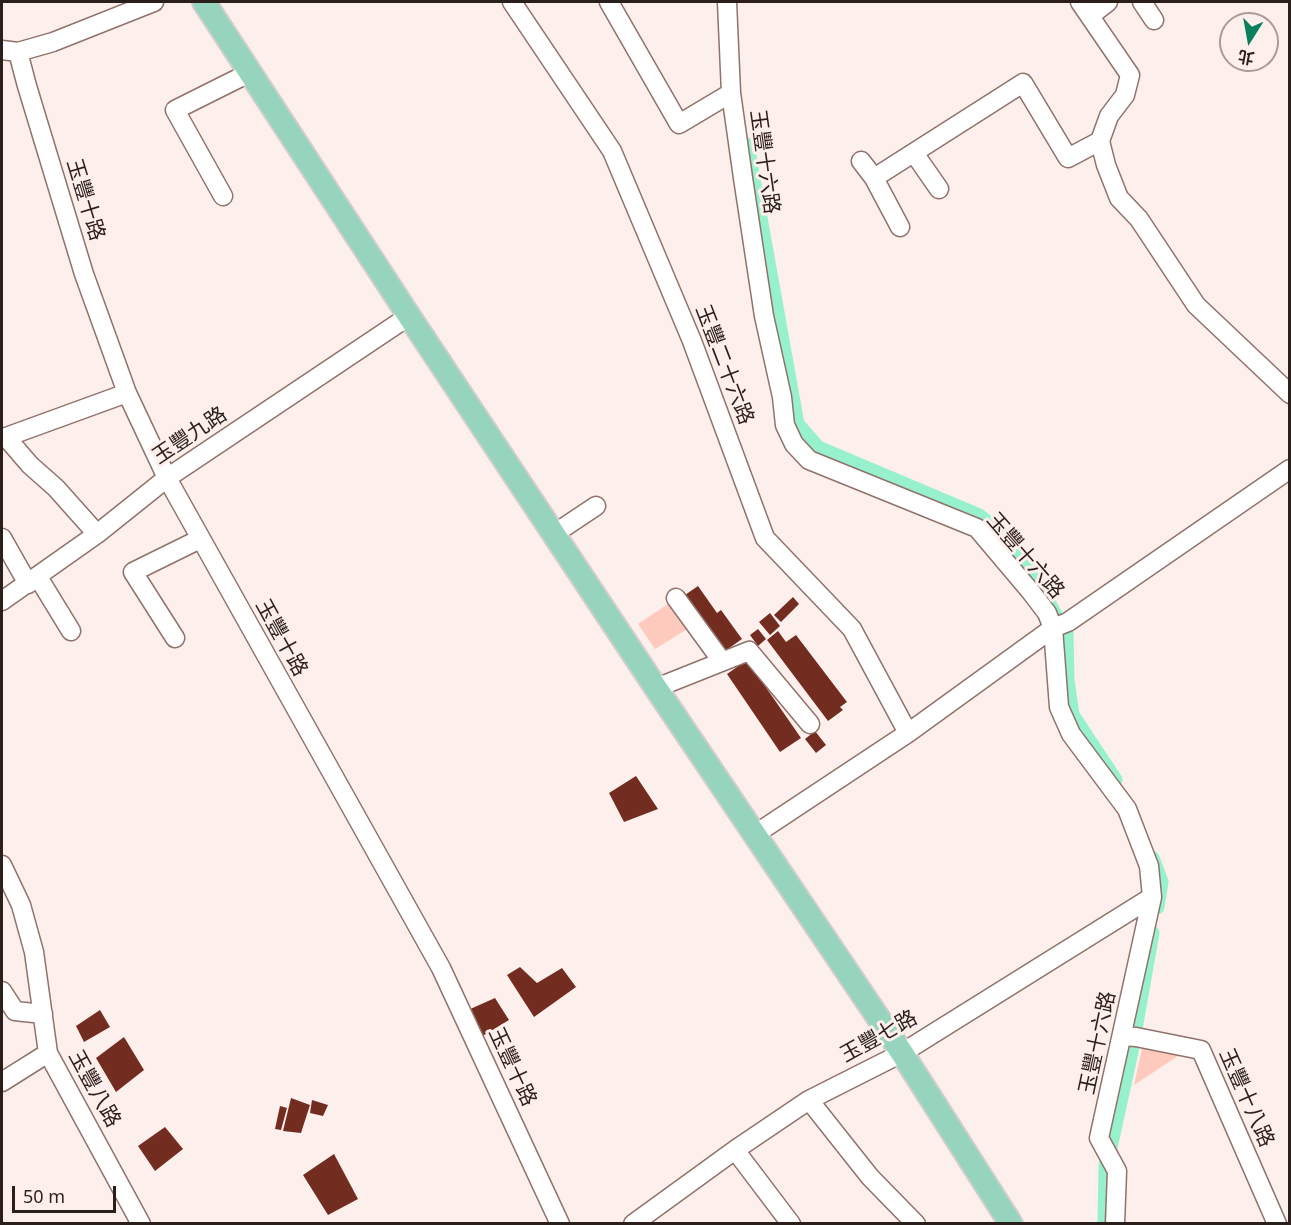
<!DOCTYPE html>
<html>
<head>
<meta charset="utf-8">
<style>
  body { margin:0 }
  #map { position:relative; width:1291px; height:1225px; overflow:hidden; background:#fdefec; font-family:"Noto Sans","Noto Sans TC",sans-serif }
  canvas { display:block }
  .frame { position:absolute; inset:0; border:3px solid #2b1f1c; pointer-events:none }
  .north { position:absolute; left:1219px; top:12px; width:60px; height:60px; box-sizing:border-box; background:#fdefec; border:2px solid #a99c99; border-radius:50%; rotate:191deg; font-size:16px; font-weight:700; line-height:24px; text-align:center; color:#2b1f1c }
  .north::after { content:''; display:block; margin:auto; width:21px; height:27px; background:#097f5d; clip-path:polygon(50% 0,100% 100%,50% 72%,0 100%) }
  .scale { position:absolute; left:12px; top:1186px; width:104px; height:27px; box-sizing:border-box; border:3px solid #2b1f1c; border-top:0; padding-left:8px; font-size:18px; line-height:21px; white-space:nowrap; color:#2b1f1c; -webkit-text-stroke:4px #fdefec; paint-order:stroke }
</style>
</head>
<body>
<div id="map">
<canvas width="1291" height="1225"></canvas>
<div class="frame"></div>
<div class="north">北</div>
<div class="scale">50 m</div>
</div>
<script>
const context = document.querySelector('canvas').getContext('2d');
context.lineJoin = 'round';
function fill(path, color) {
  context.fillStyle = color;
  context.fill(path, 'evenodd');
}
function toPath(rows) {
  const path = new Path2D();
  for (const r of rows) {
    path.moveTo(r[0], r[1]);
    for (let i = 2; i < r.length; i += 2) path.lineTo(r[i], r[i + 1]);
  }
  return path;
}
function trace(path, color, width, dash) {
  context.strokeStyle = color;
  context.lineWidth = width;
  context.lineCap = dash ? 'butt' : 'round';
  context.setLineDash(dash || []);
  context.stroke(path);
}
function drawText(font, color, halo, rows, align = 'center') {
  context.font = font + ' "Noto Sans","Noto Sans TC",sans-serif';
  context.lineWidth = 6;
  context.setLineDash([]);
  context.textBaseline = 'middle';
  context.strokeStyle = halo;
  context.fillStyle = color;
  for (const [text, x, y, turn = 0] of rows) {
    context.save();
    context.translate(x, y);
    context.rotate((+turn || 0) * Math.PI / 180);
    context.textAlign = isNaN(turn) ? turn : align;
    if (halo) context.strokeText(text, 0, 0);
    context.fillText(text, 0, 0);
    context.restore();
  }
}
fill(toPath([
  [671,602,689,628,655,649,638,624],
  [1142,1048,1184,1052,1134,1085]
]), '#ffcabe');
trace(toPath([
  [747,145,797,424,818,448,979,516,1002,534,1021,557,1066,633,1067,680,1072,715,1115,780],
  [1152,858,1161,882,1157,907],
  [1105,1224,1106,1166,1131,1052,1152,933]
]), '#97f1cc', 15);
fill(toPath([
  [698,586,717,613,721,610,742,639,725,651,685,595],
  [793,597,799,604,781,622,774,615],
  [770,613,780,626,770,635,759,622],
  [758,629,766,639,758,646,750,635],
  [778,631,786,642,796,635,847,702,840,707,843,710,828,721,767,640],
  [747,660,801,738,780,752,727,674],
  [815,731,826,745,816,753,805,739],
  [636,776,658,809,624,822,609,793],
  [520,967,537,983,562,968,576,987,534,1017,507,975],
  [495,998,509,1020,481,1037,468,1010],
  [100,1010,110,1027,84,1042,76,1026],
  [124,1037,144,1070,116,1092,96,1058],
  [291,1098,310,1105,301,1133,283,1131],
  [312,1100,328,1105,323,1116,310,1113],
  [280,1106,287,1108,281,1130,275,1129],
  [165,1127,183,1149,155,1171,138,1146],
  [334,1154,358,1199,328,1215,303,1175]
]), '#732d20');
const minor = toPath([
  [512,2,612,151,692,341,765,538,852,629,908,733],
  [609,2,679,124,731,93],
  [727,2,731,93,743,178,764,316,782,397,785,425,794,444,809,460,977,528,1031,592,1047,613,1053,628,1059,707,1071,734,1127,809,1149,866,1152,897,1099,1138,1117,1171,1115,1224],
  [1080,2,1130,75,1125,95,1109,116,1100,141,1106,165,1119,198,1139,219,1196,305,1290,394],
  [1142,2,1154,20],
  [1090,16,1108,2],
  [2,50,18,52,53,42,154,2],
  [18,52,27,86,84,274,127,393,167,478,441,968,560,1224],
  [914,153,939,189],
  [861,161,874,178,1023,83,1068,158,1100,141],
  [874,178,900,227],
  [223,196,175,110,249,73],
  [6,437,127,393],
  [2,438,6,437,30,465,56,488,97,534],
  [554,534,596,506],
  [2,538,28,584],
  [38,577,71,631],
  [676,598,721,660],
  [2,601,97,534,167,478,409,316],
  [175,638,133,572,200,539],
  [656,688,749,651,810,724],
  [754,835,908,733,1053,628,1068,622,1290,469],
  [2,865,21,905,34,952,48,1053,141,1224],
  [2,991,15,1011,43,1014],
  [1123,1036,1136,1037,1201,1050,1277,1224],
  [2,1082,48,1053],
  [809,1100,870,1177,916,1224],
  [735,1150,791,1224],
  [633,1224,735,1150,809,1100,902,1053,1152,897]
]);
const major = toPath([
  [204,2,409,316,656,688,902,1053,1011,1224]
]);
trace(minor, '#90726c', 21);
trace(major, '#d0cecd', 26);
trace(minor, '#fff', 18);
trace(major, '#97d4bd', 22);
drawText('21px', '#2b1f1c', '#fdefec', [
  ["玉豐十六路",764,162,82],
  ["玉豐十路",85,200,73],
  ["玉豐二十六路",724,365,69],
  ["玉豐九路",190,436,-34],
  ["玉豐十六路",1025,556,49],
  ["玉豐十路",281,638,61],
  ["玉豐七路",879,1037,-29],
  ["玉豐十六路",1098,1043,-78],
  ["玉豐十路",512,1067,65],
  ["玉豐八路",94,1089,61],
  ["玉豐十八路",1246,1098,66]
]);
</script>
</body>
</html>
